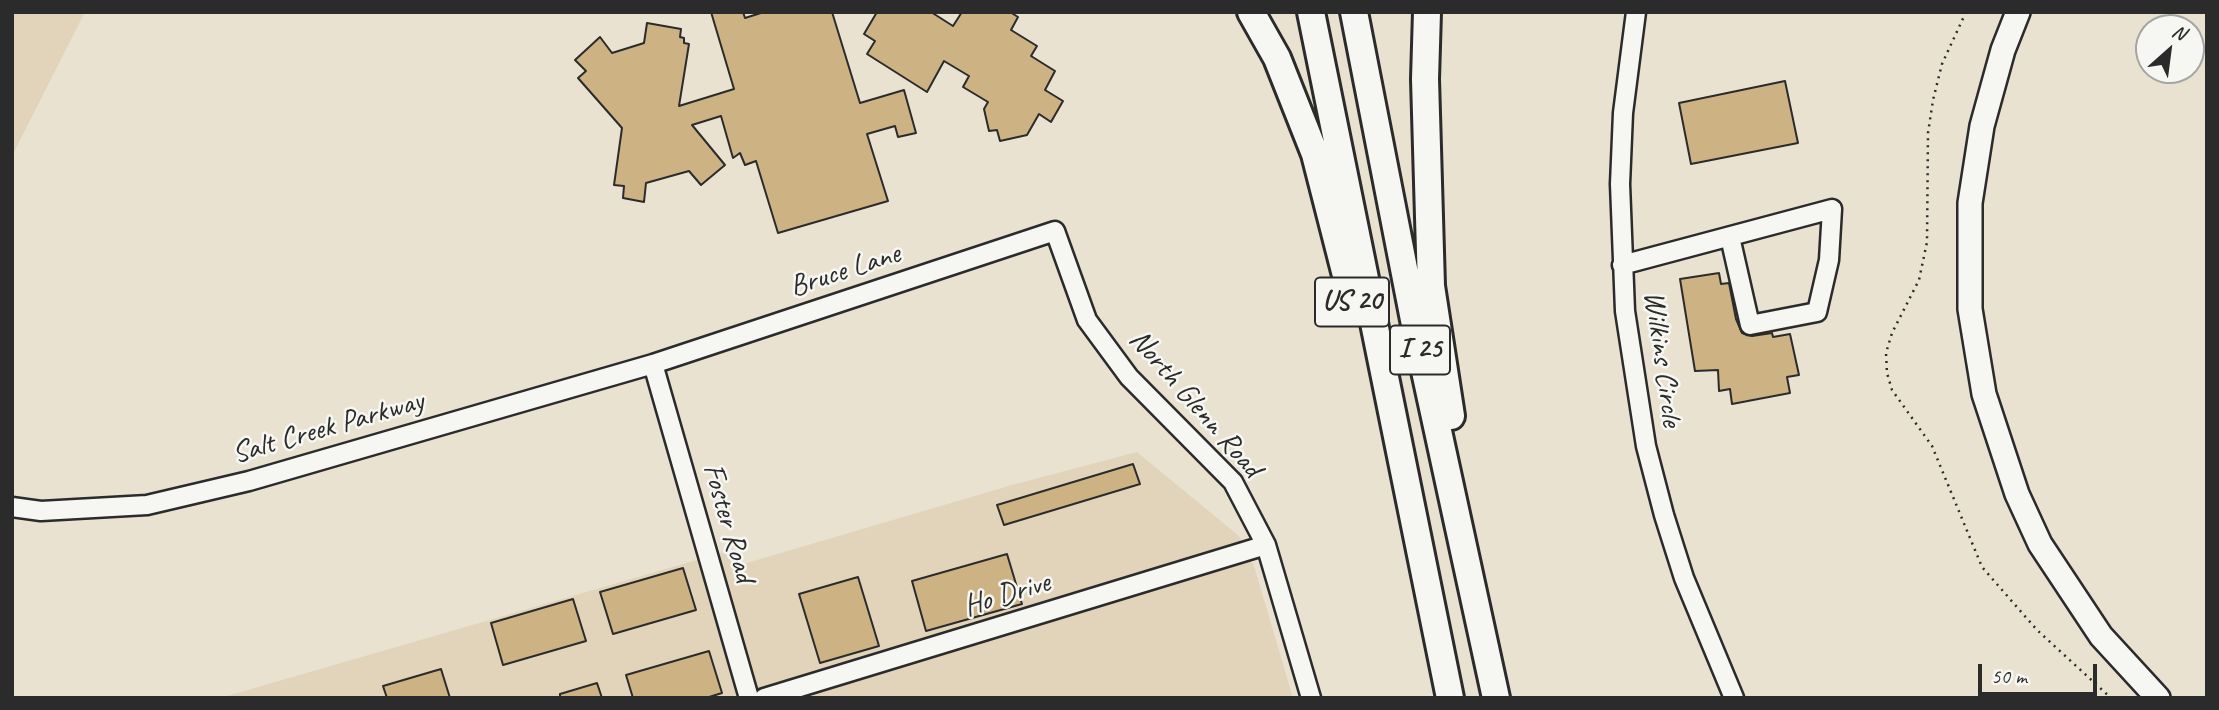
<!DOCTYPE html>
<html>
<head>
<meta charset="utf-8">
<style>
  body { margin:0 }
  #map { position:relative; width:2219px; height:710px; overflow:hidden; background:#eae2d1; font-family:Caveat,sans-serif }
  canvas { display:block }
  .frame { position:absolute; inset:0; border:14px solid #2b2b2b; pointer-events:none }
  .north { position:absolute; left:2135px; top:14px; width:70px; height:70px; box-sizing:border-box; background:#f6f6f2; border:2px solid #a5a5a2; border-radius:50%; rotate:28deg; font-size:19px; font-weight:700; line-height:28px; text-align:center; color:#2b2b2b }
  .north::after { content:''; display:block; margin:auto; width:24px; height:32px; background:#2b2b2b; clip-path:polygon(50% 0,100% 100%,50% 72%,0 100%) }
  .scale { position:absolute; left:1978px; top:664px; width:119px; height:32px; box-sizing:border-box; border:4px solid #2b2b2b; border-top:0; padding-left:9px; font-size:21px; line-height:24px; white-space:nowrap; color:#2b2b2b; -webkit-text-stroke:5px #f6f6f2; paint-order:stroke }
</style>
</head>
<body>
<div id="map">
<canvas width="2219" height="710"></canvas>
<div class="frame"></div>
<div class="north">N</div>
<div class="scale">50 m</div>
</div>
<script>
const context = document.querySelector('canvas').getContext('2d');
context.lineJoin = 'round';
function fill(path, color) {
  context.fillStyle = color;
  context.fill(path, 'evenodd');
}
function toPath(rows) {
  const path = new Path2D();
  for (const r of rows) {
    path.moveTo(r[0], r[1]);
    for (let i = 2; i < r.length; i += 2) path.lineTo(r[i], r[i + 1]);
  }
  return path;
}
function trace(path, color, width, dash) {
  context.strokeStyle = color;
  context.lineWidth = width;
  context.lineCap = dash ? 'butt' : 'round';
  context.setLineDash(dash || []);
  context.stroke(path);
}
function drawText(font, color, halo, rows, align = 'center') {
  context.font = font + ' Caveat,sans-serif';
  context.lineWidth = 5;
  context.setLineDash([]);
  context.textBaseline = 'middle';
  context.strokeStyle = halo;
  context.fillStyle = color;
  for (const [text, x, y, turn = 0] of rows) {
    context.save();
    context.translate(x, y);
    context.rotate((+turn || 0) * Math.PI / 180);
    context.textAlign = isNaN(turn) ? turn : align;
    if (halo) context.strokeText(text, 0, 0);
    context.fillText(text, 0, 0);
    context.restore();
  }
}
fill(toPath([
  [12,12,85,12,12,156],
  [1137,452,1239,536,1255,569,1293,698,220,698,728,551,733,567,1012,485]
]), '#e1d4ba');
const building = toPath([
  [711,12,743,12,745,18,764,12,832,12,860,103,904,90,916,133,898,137,895,126,867,134,888,201,778,233,756,161,745,165,740,153,733,158,721,116,692,125,725,165,701,185,689,171,646,183,644,202,623,198,624,186,614,185,622,128,578,78,586,71,575,60,600,37,612,53,644,43,647,23,681,29,680,37,684,38,684,43,689,44,679,106,734,89,711,12],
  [877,12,931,12,953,26,962,12,1010,12,1018,17,1011,30,1037,46,1031,56,1055,71,1045,90,1063,101,1051,122,1039,114,1027,135,1000,141,997,130,989,131,984,109,988,102,963,87,969,76,944,61,927,92,867,54,875,41,864,34,877,12],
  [1785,81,1798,143,1691,164,1679,103,1785,81],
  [1719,273,1721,284,1729,283,1736,319,1742,333,1752,336,1772,333,1773,337,1790,334,1799,375,1787,377,1790,393,1732,404,1730,389,1719,391,1718,370,1695,371,1680,279,1719,273],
  [1133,464,1140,484,1004,525,997,505,1133,464],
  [1007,554,1022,604,926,631,912,581,1007,554],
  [683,568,696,610,613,634,600,592,683,568],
  [858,577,879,646,820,663,799,594,858,577],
  [573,599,586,641,503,665,491,623,573,599],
  [709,651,722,693,706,698,633,698,626,675,709,651],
  [441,669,450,698,387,698,383,686,441,669],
  [597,683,602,698,560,698,560,694,597,683]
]);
fill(building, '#cdb283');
trace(building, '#2b2b2b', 2);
const minor = toPath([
  [1636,12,1623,113,1620,184,1625,311,1646,446,1664,515,1684,578,1734,698],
  [1622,265,1832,209,1829,260,1817,312,1750,325,1730,237],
  [653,364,749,698],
  [12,507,41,511,147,505,249,481,653,364,1055,231,1087,320,1129,377,1233,482,1266,545,1311,698],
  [764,698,1266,545]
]);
const major = toPath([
  [2018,12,2003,50,1982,126,1970,203,1970,309,1984,394,2017,494,2040,544,2101,636,2158,698]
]);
const highway = toPath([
  [1251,12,1277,58,1315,154,1350,291],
  [1311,12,1450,698],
  [1354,12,1415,325,1496,698],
  [1427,12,1425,79,1431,286,1451,416]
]);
trace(minor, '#2b2b2b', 23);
trace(major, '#2b2b2b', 28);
trace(highway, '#2b2b2b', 32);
trace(toPath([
  [1966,12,1942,64,1933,100,1928,133,1927,242,1919,280,1892,333,1886,353,1887,373,1892,390,1932,446,1982,567,2037,630,2111,698]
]), '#2b2b2b', 2.5, [2, 5]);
trace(minor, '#f6f6f2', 18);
trace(major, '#f6f6f2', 23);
trace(highway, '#f6f6f2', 26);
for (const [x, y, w] of [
  [1352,302,74],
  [1420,350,60]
]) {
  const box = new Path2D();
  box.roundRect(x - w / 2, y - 24.5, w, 49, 5);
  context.fillStyle = '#f6f6f2';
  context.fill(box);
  trace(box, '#2b2b2b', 2);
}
drawText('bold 28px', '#2b2b2b', null, [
  ["US 20",1352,302],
  ["I 25",1420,350]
]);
drawText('30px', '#2b2b2b', '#f6f6f2', [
  ["Bruce Lane",845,271,-18],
  ["Wilkins Circle",1662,359,82],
  ["North Glenn Road",1195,404,49],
  ["Salt Creek Parkway",328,428,-16],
  ["Foster Road",728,523,74],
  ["Ho Drive",1007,595,-17]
]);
</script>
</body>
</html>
